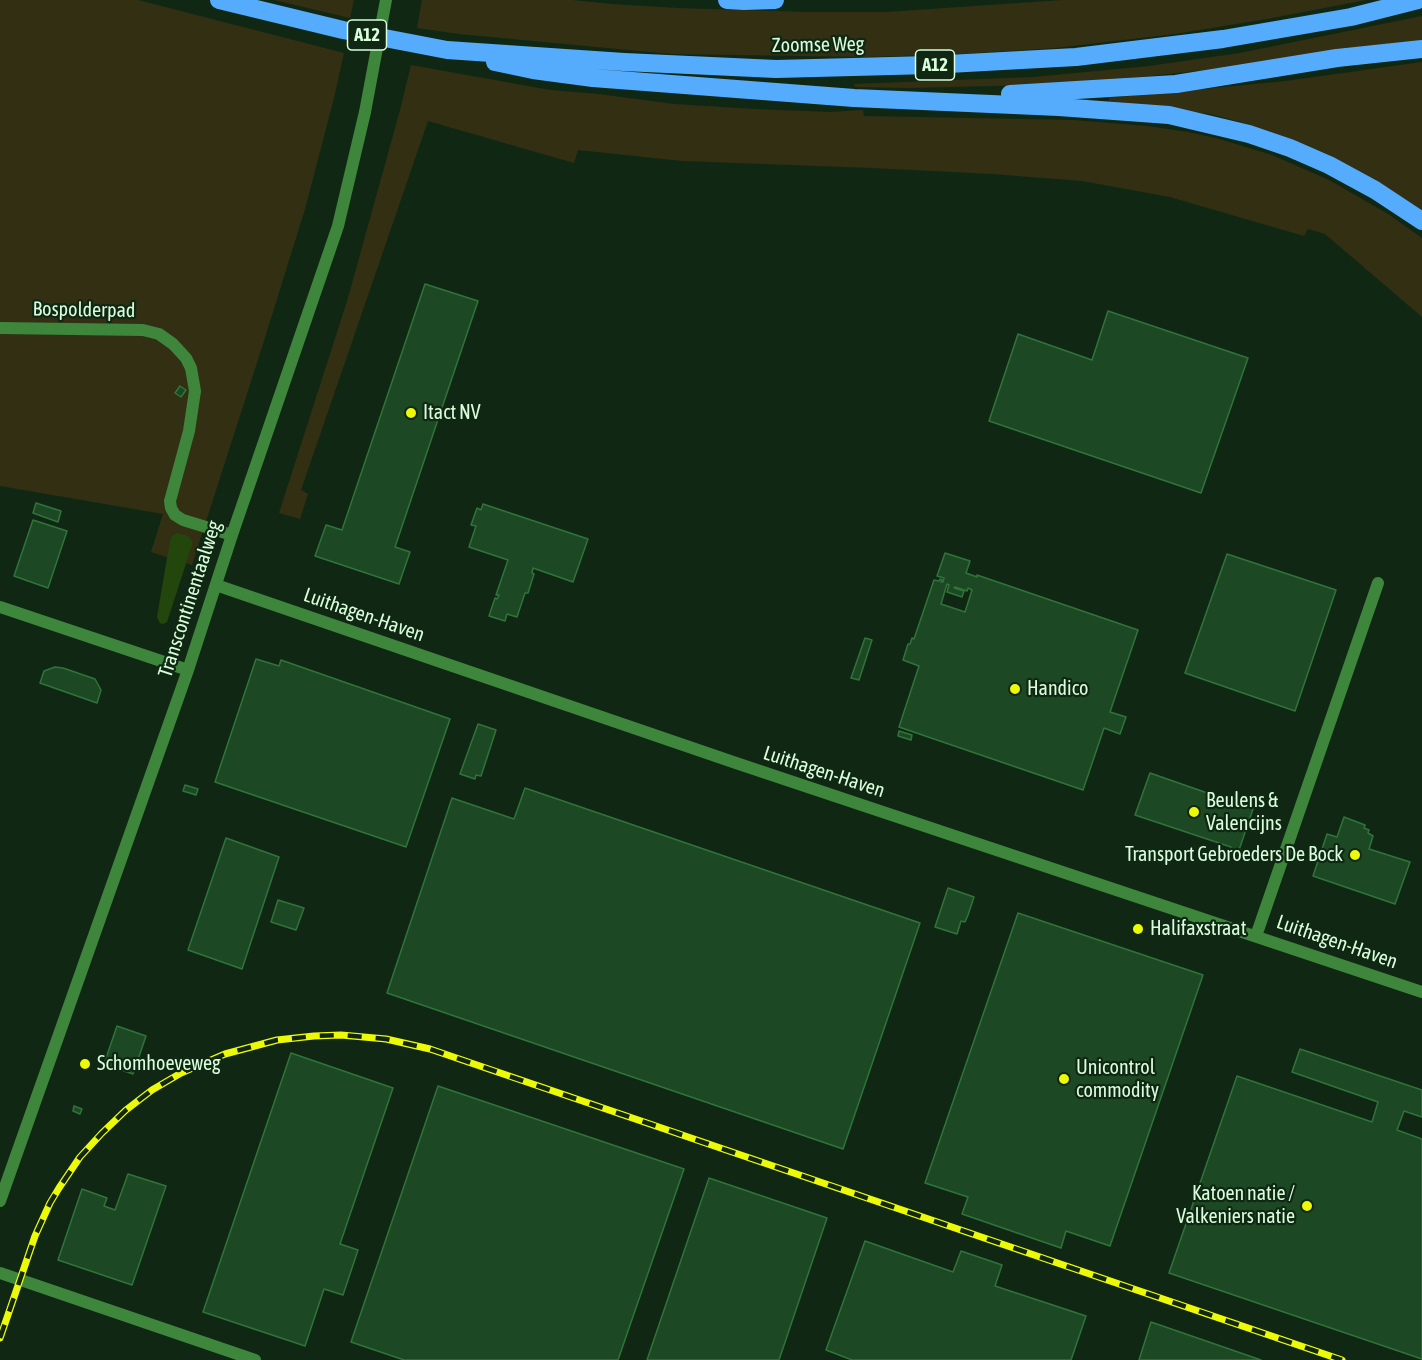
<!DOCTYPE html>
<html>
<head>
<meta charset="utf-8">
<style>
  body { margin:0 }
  canvas { display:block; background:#102813 }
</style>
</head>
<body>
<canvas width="1422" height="1360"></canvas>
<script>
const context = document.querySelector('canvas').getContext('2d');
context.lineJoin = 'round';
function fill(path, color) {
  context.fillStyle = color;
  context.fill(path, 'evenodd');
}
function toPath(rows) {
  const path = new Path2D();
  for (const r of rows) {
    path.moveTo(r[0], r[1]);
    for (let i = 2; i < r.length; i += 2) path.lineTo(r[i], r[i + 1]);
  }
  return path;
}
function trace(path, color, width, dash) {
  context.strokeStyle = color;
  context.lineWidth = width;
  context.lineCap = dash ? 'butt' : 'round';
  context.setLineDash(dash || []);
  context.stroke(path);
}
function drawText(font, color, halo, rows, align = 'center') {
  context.font = font + ' "Asap Condensed",sans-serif';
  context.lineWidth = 4.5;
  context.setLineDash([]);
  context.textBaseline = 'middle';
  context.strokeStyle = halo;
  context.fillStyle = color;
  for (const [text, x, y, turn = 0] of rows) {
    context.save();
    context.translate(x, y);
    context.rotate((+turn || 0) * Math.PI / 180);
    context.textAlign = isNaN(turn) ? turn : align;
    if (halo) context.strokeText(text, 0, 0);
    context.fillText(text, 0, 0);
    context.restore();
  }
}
fill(toPath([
  [0,0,138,0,344,53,334,98,305,209,263,344,192,565,151,552,163,514,0,486],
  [274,0,354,0,350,18],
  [422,0,572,0,612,4,678,8,807,12,886,12,1063,0,1366,0,1267,19,1175,34,1055,48,962,54,866,57,671,54,459,34,417,28],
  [1422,16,1422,43,1242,66,1150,76,1035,85,909,88,855,87,854,84,1034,77,1149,66,1240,53],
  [1422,62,1422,210,1375,180,1327,154,1283,136,1248,124,1210,114,1109,101,1109,98,1286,81],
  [411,65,550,90,598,94,674,104,754,109,830,112,863,110,864,116,1073,120,1147,126,1188,132,1216,138,1272,155,1329,180,1388,214,1422,238,1422,317,1325,234,1308,229,1304,236,1170,197,1082,181,993,174,872,168,682,161,578,150,574,163,428,121,301,490,308,494,300,519,279,513,348,298,400,110]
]), '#322f13');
fill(toPath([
  [177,533,188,536,192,541,192,545,167,622,163,624,160,623,157,617,170,541,172,536]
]), '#23460c');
const building = toPath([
  [425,284,478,301,395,547,410,552,399,584,315,556,326,525,342,530,425,284],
  [1108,311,1248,358,1201,493,989,421,1018,334,1092,360,1108,311],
  [180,386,186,390,181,397,175,393,180,386],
  [36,503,61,511,58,522,33,513,36,503],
  [483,504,588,539,573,582,533,568,532,573,534,574,528,593,525,593,517,617,507,614,505,621,489,616,495,598,497,599,499,595,496,595,508,560,469,547,476,526,471,525,477,508,481,510,483,504],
  [33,520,67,531,48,588,14,576,33,520],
  [945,553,970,561,966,573,977,577,977,575,1138,630,1110,712,1126,717,1120,734,1104,728,1083,790,899,727,919,666,903,660,908,644,910,644,912,638,914,639,934,580,939,581,940,579,942,580,941,582,943,582,944,578,937,576,945,553],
  [947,584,949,585,947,592,962,597,964,591,954,588,955,587,967,591,968,588,972,590,965,612,941,604,947,584],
  [1227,554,1336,590,1295,711,1185,673,1227,554],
  [865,638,872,640,859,680,851,678,865,638],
  [256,659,279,666,281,660,450,719,406,847,215,782,256,659],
  [55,667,63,668,95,679,101,690,97,703,40,683,44,671,55,667],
  [478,724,496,730,481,776,476,775,475,779,460,774,478,724],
  [899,731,912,735,911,740,898,736,899,731],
  [1150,773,1253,809,1239,850,1235,849,1234,852,1230,851,1231,847,1135,815,1150,773],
  [185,785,198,789,196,795,183,791,185,785],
  [525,788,920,923,843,1149,387,993,452,798,514,819,525,788],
  [1344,817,1365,825,1364,828,1369,830,1368,833,1373,836,1369,849,1410,862,1395,904,1313,876,1327,834,1337,837,1344,817],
  [226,838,279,857,242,969,188,950,226,838],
  [948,888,974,897,968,915,965,922,961,921,957,934,935,927,948,888],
  [278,900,304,908,296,930,271,922,278,900],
  [1018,913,1203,975,1110,1246,1066,1231,1061,1248,962,1214,968,1197,925,1183,1018,913],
  [117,1026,146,1036,133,1074,104,1064,117,1026],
  [1300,1049,1422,1090,1422,1117,1404,1111,1397,1130,1422,1139,1422,1359,1169,1273,1237,1076,1372,1122,1378,1102,1292,1072,1300,1049],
  [291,1053,393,1088,340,1244,358,1250,343,1295,324,1289,305,1346,203,1312,291,1053],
  [438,1086,684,1169,618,1360,404,1360,351,1342,438,1086],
  [74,1106,82,1109,80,1114,73,1111,74,1106],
  [128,1174,166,1186,132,1285,58,1260,82,1189,107,1198,104,1206,115,1210,128,1174],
  [709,1178,827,1218,779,1360,647,1360,709,1178],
  [865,1241,953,1272,961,1251,1002,1265,995,1286,1086,1316,1071,1360,852,1360,826,1350,865,1241],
  [1151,1322,1261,1360,1139,1360,1151,1322]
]);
fill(building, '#1d4824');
trace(building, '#2f743a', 1.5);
trace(toPath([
  [0,328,143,330,159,334,173,344,186,358,191,368,195,391,189,431,170,501,171,508,175,515,183,520,232,535],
  [216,585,736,763,1422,992],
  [0,607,188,670],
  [1256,936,1378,583],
  [0,1201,188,670,232,535,338,226,365,112,386,0],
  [0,1273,255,1360]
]), '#3d863c', 12);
trace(toPath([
  [219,0,343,30,447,50,624,62,776,69,930,65,1076,57,1223,39,1351,17,1418,0],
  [727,0,744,1,775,0],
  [495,62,533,70,593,78,854,98,1059,107,1169,115,1249,134,1290,148,1329,165,1375,190,1422,221],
  [1010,94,1176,84,1337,58,1422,49]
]), '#55acfc', 18);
const rail = toPath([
  [0,1338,35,1236,50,1203,59,1188,80,1157,102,1133,126,1110,152,1090,181,1073,225,1054,277,1040,314,1036,341,1035,386,1039,430,1049,1342,1360]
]);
trace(rail, '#ecfa08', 7);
trace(rail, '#102813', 4.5, [14]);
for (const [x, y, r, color] of [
  [411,413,6,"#ecfa08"],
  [1015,689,6,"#ecfa08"],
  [1194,812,6,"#ecfa08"],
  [1355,855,6,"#ecfa08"],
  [1138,929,6,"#ecfa08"],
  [85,1064,6,"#ecfa08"],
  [1064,1079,6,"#ecfa08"],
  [1307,1206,6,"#ecfa08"]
]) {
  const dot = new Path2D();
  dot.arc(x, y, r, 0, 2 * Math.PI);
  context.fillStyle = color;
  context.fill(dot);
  trace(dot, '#102813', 2);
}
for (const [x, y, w] of [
  [367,35,39],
  [935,65,39]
]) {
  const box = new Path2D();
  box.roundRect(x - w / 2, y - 15, w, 30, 4.5);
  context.fillStyle = '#102813';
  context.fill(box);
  trace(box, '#d8fedb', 1.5);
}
drawText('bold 18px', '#d8fedb', null, [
  ["A12",367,35],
  ["A12",935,65]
]);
drawText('20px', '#d8fedb', '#102813', [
  ["Zoomse Weg",818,45,-1],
  ["Bospolderpad",84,310,1],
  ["Transcontinentaalweg",190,599,-72],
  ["Luithagen-Haven",364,615,19],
  ["Luithagen-Haven",824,772,18],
  ["Luithagen-Haven",1337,942,19]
]);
drawText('20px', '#d8fedb', '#102813', [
  ["Itact NV",423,413],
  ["Handico",1027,689],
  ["Beulens &",1206,801],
  ["Valencijns",1206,824],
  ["Transport Gebroeders De Bock",1343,855,"right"],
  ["Halifaxstraat",1150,929],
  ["Schomhoeveweg",97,1064],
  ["Unicontrol",1076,1068],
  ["commodity",1076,1091],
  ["Katoen natie /",1295,1194,"right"],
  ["Valkeniers natie",1295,1217,"right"]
], 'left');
</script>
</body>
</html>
